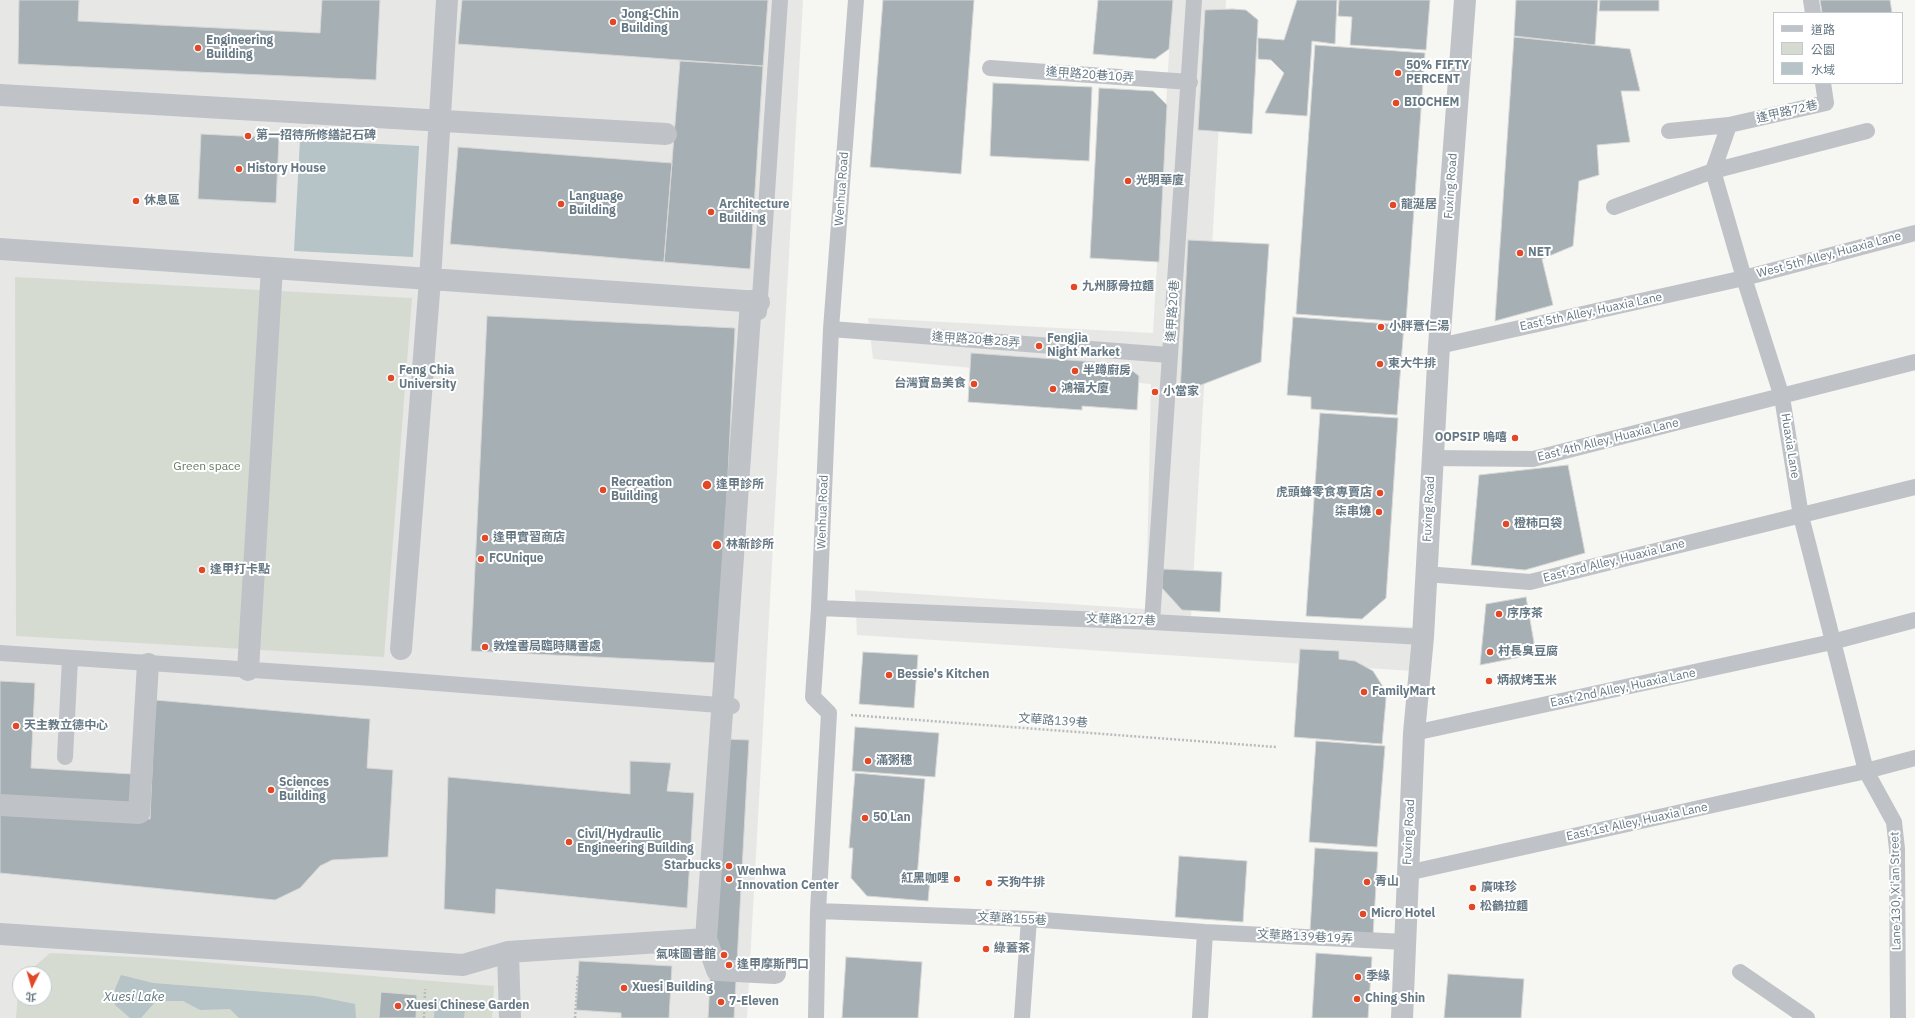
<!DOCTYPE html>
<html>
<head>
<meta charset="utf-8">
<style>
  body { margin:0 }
  #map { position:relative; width:1915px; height:1018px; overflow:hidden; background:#f6f6f2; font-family:"IBM Plex Sans","Noto Sans TC",sans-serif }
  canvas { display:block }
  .legend { position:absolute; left:1773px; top:12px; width:130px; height:72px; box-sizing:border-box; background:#fff; border:1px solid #c1c9ce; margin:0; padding:5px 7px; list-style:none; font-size:12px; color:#657884 }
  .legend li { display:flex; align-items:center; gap:8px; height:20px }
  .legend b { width:20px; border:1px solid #c1c9ce }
  .north { position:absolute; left:12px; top:966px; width:40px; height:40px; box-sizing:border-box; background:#fff; border:1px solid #c1c9ce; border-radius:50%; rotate:185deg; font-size:11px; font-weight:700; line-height:16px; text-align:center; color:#657884 }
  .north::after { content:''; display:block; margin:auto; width:14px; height:18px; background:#e34826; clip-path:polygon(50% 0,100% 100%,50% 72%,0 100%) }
</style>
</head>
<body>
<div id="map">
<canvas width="1915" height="1018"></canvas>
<ul class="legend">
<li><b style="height:5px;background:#bfc3c7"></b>道路</li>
<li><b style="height:11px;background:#d6dbd2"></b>公園</li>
<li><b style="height:11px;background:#b6c3c7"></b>水域</li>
</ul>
<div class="north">北</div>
</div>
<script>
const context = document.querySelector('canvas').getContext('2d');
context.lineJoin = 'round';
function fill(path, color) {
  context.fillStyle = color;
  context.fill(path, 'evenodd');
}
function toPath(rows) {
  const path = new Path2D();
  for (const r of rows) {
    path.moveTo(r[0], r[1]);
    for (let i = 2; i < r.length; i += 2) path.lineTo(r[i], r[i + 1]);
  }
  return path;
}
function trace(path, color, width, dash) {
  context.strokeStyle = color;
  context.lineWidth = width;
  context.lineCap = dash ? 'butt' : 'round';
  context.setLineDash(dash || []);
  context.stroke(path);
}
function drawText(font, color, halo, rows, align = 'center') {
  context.font = font + ' "IBM Plex Sans","Noto Sans TC",sans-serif';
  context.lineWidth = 4;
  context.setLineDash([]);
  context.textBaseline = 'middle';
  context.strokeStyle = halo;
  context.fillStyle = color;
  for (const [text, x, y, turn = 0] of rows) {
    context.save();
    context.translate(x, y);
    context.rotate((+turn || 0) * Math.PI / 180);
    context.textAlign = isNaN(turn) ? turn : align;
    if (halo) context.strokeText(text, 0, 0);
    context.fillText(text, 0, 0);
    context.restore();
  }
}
fill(toPath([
  [0,0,803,0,747,1018,0,1018],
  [20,974,44,974,44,998,20,998],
  [1172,0,1226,0,1191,617,1413,627,1413,671,857,635,855,590,1146,609,1151,384,873,359,868,318,1153,333]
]), '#e7e7e6');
fill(toPath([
  [15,277,412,298,384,657,16,636],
  [50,953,154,958,494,986,492,1018,16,1018,18,993,20,988,20,998,44,998,44,974,26,974]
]), '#d6dbd2');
fill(toPath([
  [300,140,419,146,413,257,294,251],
  [121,975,153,983,315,996,355,1004,356,1018,239,1018,230,1009,200,1010,183,1001,156,1001,141,1018,130,1018,115,1005,115,989],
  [435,999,466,1001,464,1018,434,1018]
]), '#b6c3c7');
const building = toPath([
  [19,0,79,0,78,21,320,33,322,0,380,0,376,80,18,64,19,0],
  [462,0,768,0,763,66,458,44,462,0],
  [883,0,974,0,961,174,870,167,883,0],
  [1098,0,1173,0,1169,49,1155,59,1093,54,1098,0],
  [1297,0,1337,0,1335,44,1312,41,1307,116,1265,113,1284,73,1271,60,1258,59,1258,38,1284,40,1297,0],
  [1339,0,1430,0,1426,50,1350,45,1352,17,1338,16,1339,0],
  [1516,0,1598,0,1595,45,1514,36,1516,0],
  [1600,0,1659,0,1659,11,1599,11,1600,0],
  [1820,0,1890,0,1892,13,1822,13,1820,0],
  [1232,9,1246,10,1258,20,1252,134,1198,130,1205,10,1232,9],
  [1514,37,1630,49,1640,91,1621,91,1630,142,1597,145,1599,175,1579,181,1573,246,1542,259,1553,305,1495,321,1514,37],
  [1315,45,1425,53,1406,322,1296,314,1315,45],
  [680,61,763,66,750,269,664,262,680,61],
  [993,83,1092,87,1089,161,990,156,993,83],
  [1099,88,1153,91,1167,105,1159,262,1090,258,1099,88],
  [201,134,279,138,276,203,198,199,201,134],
  [458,147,672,163,664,262,450,244,458,147],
  [1188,240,1269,244,1261,362,1180,393,1188,240],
  [487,316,735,328,719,663,471,651,487,316],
  [1293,317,1404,325,1397,415,1311,409,1311,397,1287,395,1293,317],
  [971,353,1124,364,1139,376,1137,410,1082,406,1082,410,968,402,971,353],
  [1320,413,1398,418,1386,598,1362,619,1306,616,1320,413],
  [1568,465,1585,553,1525,570,1471,565,1479,475,1568,465],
  [1163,569,1222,572,1220,612,1182,610,1162,588,1163,569],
  [1526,597,1536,654,1480,665,1486,604,1526,597],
  [1300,649,1339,651,1339,659,1355,661,1373,671,1385,690,1386,699,1382,744,1294,737,1300,649],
  [863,652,918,655,914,708,859,704,863,652],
  [0,681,35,683,31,768,132,774,130,804,0,797,0,681],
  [155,700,370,719,367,768,393,770,388,857,332,860,320,866,300,888,275,900,0,873,0,809,150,819,155,700],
  [855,727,939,733,935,777,852,771,855,727],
  [723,739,749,740,734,1018,708,1018,723,739],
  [1316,741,1385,746,1377,847,1309,842,1316,741],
  [630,761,671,763,667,791,694,793,687,908,496,889,495,914,444,909,448,777,630,794,630,761],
  [855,773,925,779,917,878,930,879,928,901,867,896,851,878,853,848,849,848,855,773],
  [1315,848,1378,852,1373,935,1310,931,1315,848],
  [1179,856,1247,861,1243,922,1175,917,1179,856],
  [1316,953,1372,957,1368,1018,1312,1018,1316,953],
  [846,957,922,962,918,1018,842,1018,846,957],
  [579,961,672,966,669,1018,621,1018,621,1013,576,1010,579,961],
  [1448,974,1524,979,1521,1018,1444,1018,1448,974],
  [381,992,417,995,416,1018,379,1018,381,992]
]);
fill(building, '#a5afb4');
trace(building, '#d7d7d5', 1);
trace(toPath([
  [851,715,1276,747],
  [424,1018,425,989],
  [575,1018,578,974]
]), '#b9bcbe', 2.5, [2, 2]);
trace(toPath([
  [1811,0,1813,13],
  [990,68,1190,82],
  [1729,125,1713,171,1744,278,1782,397,1801,516,1866,771,1894,822,1897,849,1898,1018],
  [1669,131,1729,125,1826,103,1823,83],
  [1614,207,1713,171,1867,131],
  [759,312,780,0],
  [831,329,1169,355],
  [1439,346,1744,278,1915,233],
  [1432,458,1533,459,1915,362],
  [1425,574,1530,582,1915,487],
  [819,608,1152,622,1423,637],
  [1152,622,1194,0],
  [0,653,372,678,732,706],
  [1414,733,1832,642,1915,620],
  [65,757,70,659],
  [1407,873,1866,771,1915,758],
  [818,911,1029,919,1205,932,1405,942],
  [1740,972,1807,1018],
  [816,1018,818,911,829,713,813,697,819,608,831,329,856,0],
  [1022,1018,1029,919],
  [1200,1018,1205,932]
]), '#bfc3c7', 16);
trace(toPath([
  [0,95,666,134],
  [0,249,759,302],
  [751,301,706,939,717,970,775,973],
  [401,649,430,280,447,0],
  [248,670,272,268],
  [0,805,139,813,148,664],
  [0,934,463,965,508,952,706,939],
  [508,952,510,1018]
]), '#bfc3c7', 22);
trace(toPath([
  [1402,1018,1414,733,1423,637,1439,346,1465,0]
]), '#bfc3c7', 22);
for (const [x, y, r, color] of [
  [613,22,4,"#e34826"],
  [198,48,4,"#e34826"],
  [1398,73,4,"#e34826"],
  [1396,103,4,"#e34826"],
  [248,136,4,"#e34826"],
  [239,169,4,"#e34826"],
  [1128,181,4,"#e34826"],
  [136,201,4,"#e34826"],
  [561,204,4,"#e34826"],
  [1393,205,4,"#e34826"],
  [711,212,4,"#e34826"],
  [1520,253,4,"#e34826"],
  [1074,287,4,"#e34826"],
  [1381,327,4,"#e34826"],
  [1039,346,4,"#e34826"],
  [1380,364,4,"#e34826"],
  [1075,371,4,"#e34826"],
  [391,378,4,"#e34826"],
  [974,384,4,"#e34826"],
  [1053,389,4,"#e34826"],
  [1155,392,4,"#e34826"],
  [1515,438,4,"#e34826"],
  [707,485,5,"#e34826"],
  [603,490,4,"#e34826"],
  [1380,493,4,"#e34826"],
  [1379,512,4,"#e34826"],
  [1506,524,4,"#e34826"],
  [485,538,4,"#e34826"],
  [717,545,5,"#e34826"],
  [481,559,4,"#e34826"],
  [202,570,4,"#e34826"],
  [1499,614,4,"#e34826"],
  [485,647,4,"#e34826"],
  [1490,652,4,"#e34826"],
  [889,675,4,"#e34826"],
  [1489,681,4,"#e34826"],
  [1364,692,4,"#e34826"],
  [16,726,4,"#e34826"],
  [868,761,4,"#e34826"],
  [271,790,4,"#e34826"],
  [865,818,4,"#e34826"],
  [569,842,4,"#e34826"],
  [729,866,4,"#e34826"],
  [729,879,4,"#e34826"],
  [957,879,4,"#e34826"],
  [1367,882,4,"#e34826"],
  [989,883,4,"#e34826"],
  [1473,888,4,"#e34826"],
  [1472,907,4,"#e34826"],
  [1363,914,4,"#e34826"],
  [986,949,4,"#e34826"],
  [724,955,4,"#e34826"],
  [729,965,4,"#e34826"],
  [1358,977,4,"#e34826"],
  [624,988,4,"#e34826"],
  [1357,999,4,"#e34826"],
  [721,1002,4,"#e34826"],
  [398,1006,4,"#e34826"]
]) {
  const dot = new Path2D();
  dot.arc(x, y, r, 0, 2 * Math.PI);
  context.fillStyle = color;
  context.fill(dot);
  trace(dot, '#fff', 1.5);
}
drawText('bold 12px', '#657884', '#fff', [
  ["Jong-Chin",621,15],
  ["Building",621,29],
  ["Engineering",206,41],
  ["Building",206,55],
  ["50% FIFTY",1406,66],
  ["PERCENT",1406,80],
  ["BIOCHEM",1404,103],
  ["第一招待所修繕記石碑",256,136],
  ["History House",247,169],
  ["光明華廈",1136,181],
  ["Language",569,197],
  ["Building",569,211],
  ["休息區",144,201],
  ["Architecture",719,205],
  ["Building",719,219],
  ["龍涎居",1401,205],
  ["NET",1528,253],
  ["九州豚骨拉麵",1082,287],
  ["小胖薏仁湯",1389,327],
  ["Fengjia",1047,339],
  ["Night Market",1047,353],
  ["東大牛排",1388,364],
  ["Feng Chia",399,371],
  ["University",399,385],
  ["半蹲廚房",1083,371],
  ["台灣寶島美食",966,384,"right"],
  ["鴻福大廈",1061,389],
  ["小當家",1163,392],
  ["OOPSIP 嗚嘻",1507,438,"right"],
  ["Recreation",611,483],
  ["Building",611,497],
  ["逢甲診所",716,485],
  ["虎頭蜂零食專賣店",1372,493,"right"],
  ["柒串燒",1371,512,"right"],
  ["橙柿口袋",1514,524],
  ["逢甲實習商店",493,538],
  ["林新診所",726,545],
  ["FCUnique",489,559],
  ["逢甲打卡點",210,570],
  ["序序茶",1507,614],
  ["敦煌書局臨時購書處",493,647],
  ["村長臭豆腐",1498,652],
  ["Bessie's Kitchen",897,675],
  ["炳叔烤玉米",1497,681],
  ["FamilyMart",1372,692],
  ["天主教立德中心",24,726],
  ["滿粥穗",876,761],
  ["Sciences",279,783],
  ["Building",279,797],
  ["50 Lan",873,818],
  ["Civil/Hydraulic",577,835],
  ["Engineering Building",577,849],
  ["Starbucks",721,866,"right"],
  ["Wenhwa",737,872],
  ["Innovation Center",737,886],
  ["紅黑咖哩",949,879,"right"],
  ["青山",1375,882],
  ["天狗牛排",997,883],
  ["廣味珍",1481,888],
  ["松鶴拉麵",1480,907],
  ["Micro Hotel",1371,914],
  ["綠蓋茶",994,949],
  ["氣味圖書館",716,955,"right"],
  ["逢甲摩斯門口",737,965],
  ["季緣",1366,977],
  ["Xuesi Building",632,988],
  ["Ching Shin",1365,999],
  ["7-Eleven",729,1002],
  ["Xuesi Chinese Garden",406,1006]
], 'left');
drawText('12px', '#657884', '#fff', [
  ["逢甲路20巷10弄",1090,75,4],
  ["逢甲路72巷",1787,112,-13],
  ["Fuxing Road",1451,186,-86],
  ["Wenhua Road",842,189,-86],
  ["West 5th Alley, Huaxia Lane",1829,255,-15],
  ["逢甲路20巷",1173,311,-86],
  ["East 5th Alley, Huaxia Lane",1591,312,-12],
  ["逢甲路20巷28弄",976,340,4],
  ["East 4th Alley, Huaxia Lane",1608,440,-14],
  ["Huaxia Lane",1790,446,81],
  ["Fuxing Road",1429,509,-87],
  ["Wenhua Road",823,512,-88],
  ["East 3rd Alley, Huaxia Lane",1614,561,-14],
  ["文華路127巷",1121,620,2],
  ["East 2nd Alley, Huaxia Lane",1623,688,-12],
  ["文華路139巷",1053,721,4],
  ["East 1st Alley, Huaxia Lane",1637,822,-12],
  ["Fuxing Road",1409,832,-87],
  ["Lane 130, Xi'an Street",1896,891,-91],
  ["文華路155巷",1012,919,3],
  ["文華路139巷19弄",1305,937,3]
]);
drawText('12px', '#6a7b64', '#fff', [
  ["Green space",207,467]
]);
drawText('italic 13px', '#617980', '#fff', [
  ["Xuesi Lake",134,997]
]);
</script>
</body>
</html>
